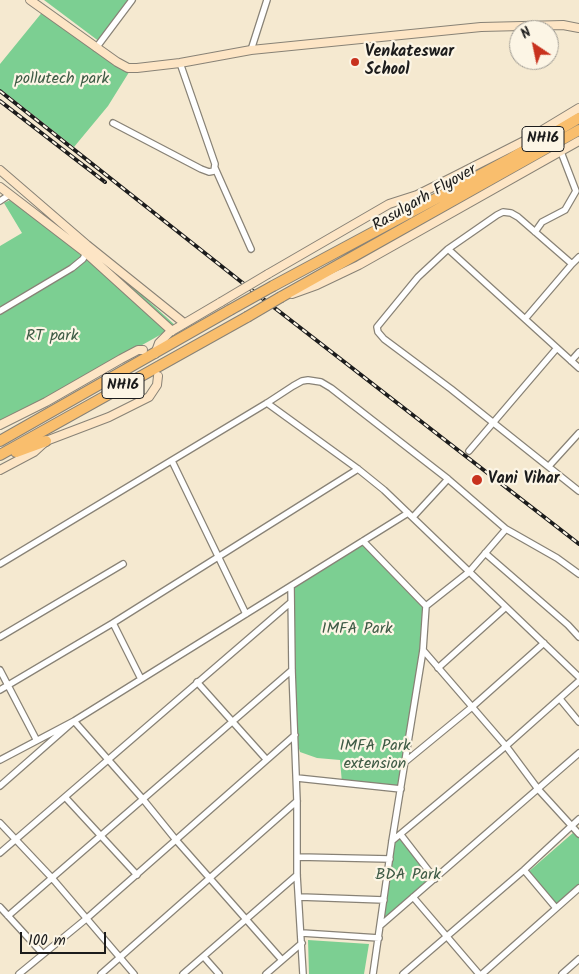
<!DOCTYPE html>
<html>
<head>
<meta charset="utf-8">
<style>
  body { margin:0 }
  #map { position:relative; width:579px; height:974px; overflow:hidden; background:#f5e9d0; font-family:Kalam,sans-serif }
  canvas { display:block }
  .north { position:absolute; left:509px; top:20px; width:50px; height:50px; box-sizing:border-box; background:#fcf5e5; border:1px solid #a29e95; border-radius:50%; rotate:326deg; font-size:14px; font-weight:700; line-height:20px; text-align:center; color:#1c1c1c }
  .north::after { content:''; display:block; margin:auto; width:18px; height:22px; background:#c8321e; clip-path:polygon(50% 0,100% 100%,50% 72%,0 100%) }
  .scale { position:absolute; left:20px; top:932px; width:86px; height:22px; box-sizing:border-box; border:2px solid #1c1c1c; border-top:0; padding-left:6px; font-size:15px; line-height:18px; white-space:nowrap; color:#1c1c1c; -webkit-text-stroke:4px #fcf5e5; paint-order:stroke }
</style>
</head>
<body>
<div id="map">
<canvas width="579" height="974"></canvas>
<div class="north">N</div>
<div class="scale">100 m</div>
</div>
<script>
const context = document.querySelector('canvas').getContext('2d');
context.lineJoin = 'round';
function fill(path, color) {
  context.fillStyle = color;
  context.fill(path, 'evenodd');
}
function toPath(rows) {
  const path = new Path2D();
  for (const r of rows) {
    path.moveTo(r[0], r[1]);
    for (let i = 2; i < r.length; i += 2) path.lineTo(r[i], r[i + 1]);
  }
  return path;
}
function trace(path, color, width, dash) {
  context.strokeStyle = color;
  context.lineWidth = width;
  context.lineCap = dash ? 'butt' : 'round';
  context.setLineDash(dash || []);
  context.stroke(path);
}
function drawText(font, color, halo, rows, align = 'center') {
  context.font = font + ' Kalam,sans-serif';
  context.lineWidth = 4.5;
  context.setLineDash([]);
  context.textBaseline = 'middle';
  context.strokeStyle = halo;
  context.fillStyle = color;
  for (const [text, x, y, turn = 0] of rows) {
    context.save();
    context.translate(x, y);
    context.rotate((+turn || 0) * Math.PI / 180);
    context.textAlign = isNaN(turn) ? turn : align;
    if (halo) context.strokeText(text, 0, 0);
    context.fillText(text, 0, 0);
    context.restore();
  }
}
fill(toPath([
  [44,0,131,0,100,42],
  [44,10,131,69,108,106,74,147,3,91,2,92,0,91,0,64],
  [10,200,61,235,90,253,142,295,176,326,35,405,0,427,0,246,22,233,4,203],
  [363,541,426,606,401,789,342,783,340,760,317,758,300,752,295,735,291,586],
  [574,832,579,838,579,886,555,907,527,873],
  [401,835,435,879,381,925,392,841],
  [308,940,369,944,364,974,309,974]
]), '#7ccf92');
const street = toPath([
  [96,48,132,0],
  [251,50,267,0],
  [113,123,201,169,209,172,214,171,215,164,180,63],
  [215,168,251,249],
  [0,201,9,195],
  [535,232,542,222,565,210,576,191,561,152],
  [448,249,525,319,572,264,518,217,511,213,503,212,497,215,448,249,418,277,377,327,378,332,384,339,451,389,579,491],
  [572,264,579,257],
  [0,311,72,268,83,259,86,253],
  [525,319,579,368],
  [571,361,579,352],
  [267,403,358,469,384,490,579,677],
  [469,451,557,348],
  [172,461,246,614],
  [549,466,579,433],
  [448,479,506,529],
  [363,541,426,606],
  [485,553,568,625,579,637],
  [0,564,267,403,293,386,302,381,308,380,321,382,331,388,448,479,413,517],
  [291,586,292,670,297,801,297,875,303,974],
  [113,623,141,679],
  [0,637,123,564],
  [423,650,506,746,538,789,579,834],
  [438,668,506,607],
  [0,670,36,739],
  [197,682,266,759],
  [0,690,113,623,358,469],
  [560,699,579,722],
  [0,760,74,721,408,513],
  [405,762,472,707,544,643],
  [297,778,401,789],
  [0,786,74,721,142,798,176,840,282,960],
  [65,797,137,875],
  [0,823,52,878,134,974],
  [401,835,435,879],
  [392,841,506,746,579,681],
  [0,853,290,603],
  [298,857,390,859],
  [524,870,556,908],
  [300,897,384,900],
  [413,897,479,974],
  [0,907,43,954],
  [8,916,292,670],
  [381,925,579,753],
  [302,933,379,938],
  [204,957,219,974],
  [19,974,86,919,295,735],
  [101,974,297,801],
  [183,974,297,875],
  [266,974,302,943],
  [373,974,392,841,423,650,426,606,469,572,506,529,557,558,579,574],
  [403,974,524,870,579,819],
  [482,974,579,888],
  [562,974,579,959]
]);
const secondary = toPath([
  [30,0,117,62,128,68,137,68,180,63,251,50,481,27,563,25,579,28],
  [0,170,87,245,184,323],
  [0,187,86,253,172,331],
  [268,274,389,204,417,195,453,177,526,140,579,108],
  [292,294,317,285,359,265,579,141],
  [155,354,159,343,170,332,221,302],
  [0,425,46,402,121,359,138,350,143,350],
  [0,470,34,452,46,441,109,417,149,397,157,385,158,376]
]);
const highway = toPath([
  [273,286,508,160,579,118],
  [281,297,579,130],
  [0,441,230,310],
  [16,452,46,441],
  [0,455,247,317]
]);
trace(street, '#888276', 8);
trace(secondary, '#888276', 10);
trace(highway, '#888276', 12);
trace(street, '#fff', 5.5);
trace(secondary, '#fde5c5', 8);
trace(highway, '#f9be6d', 10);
const rail = toPath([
  [0,91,249,288,579,544],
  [0,101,105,182]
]);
trace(rail, '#1c1c1c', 4);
trace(rail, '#fcf5e5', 2, [5.5]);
const secondaryBridge = toPath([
  [221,302,268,274]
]);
const highwayBridge = toPath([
  [230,310,273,286],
  [247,317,281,297]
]);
trace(secondaryBridge, '#888276', 10, []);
trace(highwayBridge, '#888276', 12, []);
trace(secondaryBridge, '#fde5c5', 8);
trace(highwayBridge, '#f9be6d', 10);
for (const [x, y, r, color] of [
  [355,62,5,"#c8321e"],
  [477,480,6,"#c8321e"]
]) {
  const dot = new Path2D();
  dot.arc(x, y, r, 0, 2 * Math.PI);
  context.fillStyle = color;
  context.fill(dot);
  trace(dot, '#fcf5e5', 2);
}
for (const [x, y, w] of [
  [543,139,42],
  [123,386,42]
]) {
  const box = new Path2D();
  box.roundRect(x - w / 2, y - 12.5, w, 25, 4);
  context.fillStyle = '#fcf5e5';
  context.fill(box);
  trace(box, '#1c1c1c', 1);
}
drawText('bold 15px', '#1c1c1c', null, [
  ["NH16",543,139],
  ["NH16",123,386]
]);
drawText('bold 16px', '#1c1c1c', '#fcf5e5', [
  ["Venkateswar",365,53],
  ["School",365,71],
  ["Vani Vihar",488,480]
], 'left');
drawText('16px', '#3e5b45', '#fcf5e5', [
  ["pollutech park",62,80],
  ["RT park",52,337],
  ["IMFA Park",357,630],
  ["IMFA Park",375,747],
  ["extension",375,765],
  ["BDA Park",408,876]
]);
drawText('16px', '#1c1c1c', '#fcf5e5', [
  ["Rasulgarh Flyover",425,199,-30]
]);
</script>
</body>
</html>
